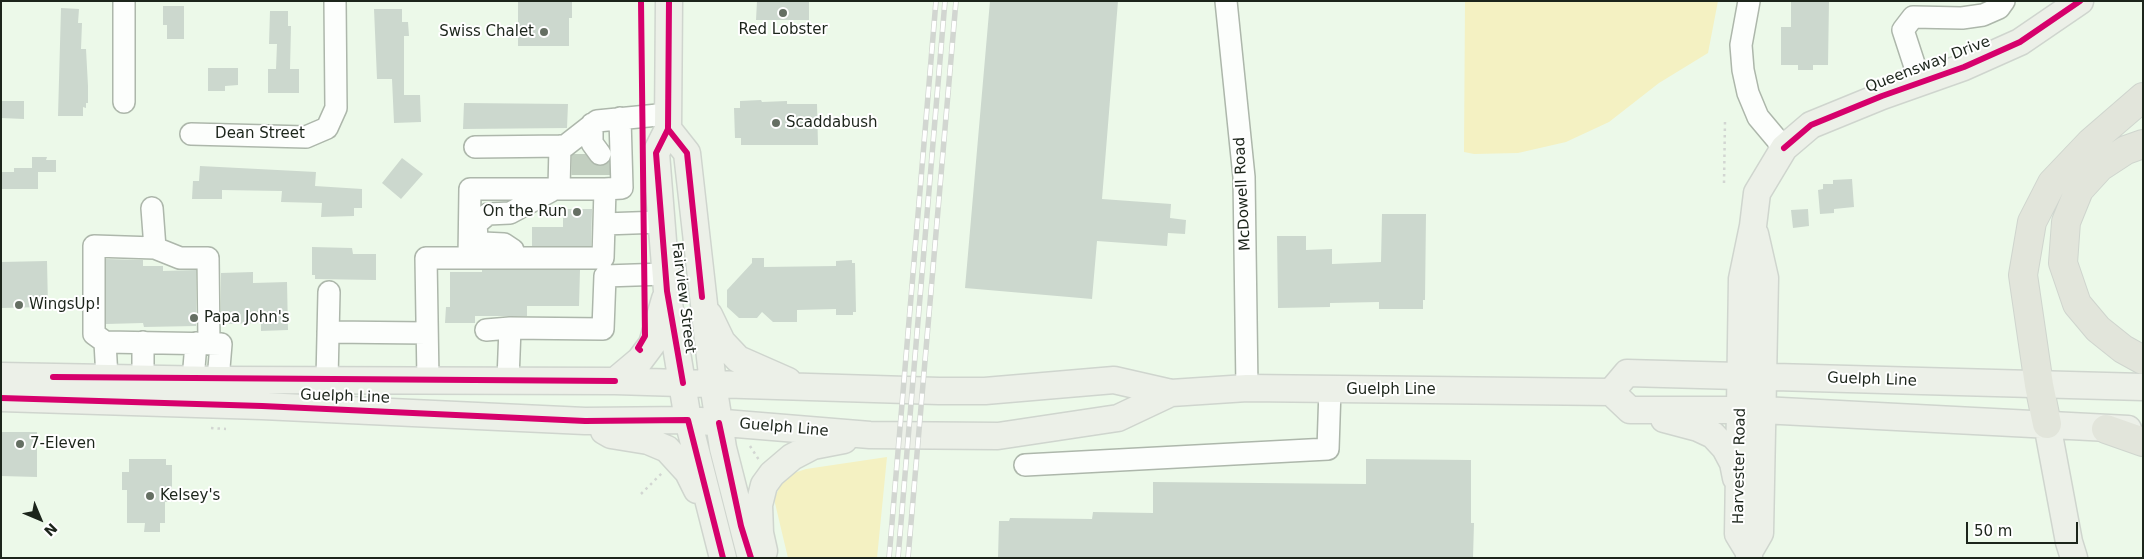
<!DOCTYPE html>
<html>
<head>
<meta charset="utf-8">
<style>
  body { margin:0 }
  #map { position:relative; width:2144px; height:559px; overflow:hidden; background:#ecf9e9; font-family:"DejaVu Sans",sans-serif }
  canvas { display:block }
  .frame { position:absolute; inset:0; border:2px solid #1c251b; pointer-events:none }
  .north { position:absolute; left:15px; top:494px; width:50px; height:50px; -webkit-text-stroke:4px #fff; paint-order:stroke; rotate:135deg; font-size:14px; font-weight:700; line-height:20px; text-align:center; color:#1c251b }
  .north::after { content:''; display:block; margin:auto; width:18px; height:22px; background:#1c251b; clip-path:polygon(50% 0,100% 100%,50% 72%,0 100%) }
  .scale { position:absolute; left:1966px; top:522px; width:112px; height:22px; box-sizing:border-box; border:2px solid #1c251b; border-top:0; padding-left:6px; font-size:15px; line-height:18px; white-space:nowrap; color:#1c251b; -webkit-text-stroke:4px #fff; paint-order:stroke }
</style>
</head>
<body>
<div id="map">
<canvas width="2144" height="559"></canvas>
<div class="frame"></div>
<div class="north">N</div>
<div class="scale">50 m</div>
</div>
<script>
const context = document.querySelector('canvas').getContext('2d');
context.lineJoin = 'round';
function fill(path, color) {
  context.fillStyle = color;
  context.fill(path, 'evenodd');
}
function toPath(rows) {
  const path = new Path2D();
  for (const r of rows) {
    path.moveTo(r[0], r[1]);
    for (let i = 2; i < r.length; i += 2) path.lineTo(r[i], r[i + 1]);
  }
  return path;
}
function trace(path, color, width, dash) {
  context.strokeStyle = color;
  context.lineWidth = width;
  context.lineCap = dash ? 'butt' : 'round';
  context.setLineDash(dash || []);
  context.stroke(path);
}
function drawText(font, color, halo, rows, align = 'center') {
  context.font = font + ' "DejaVu Sans",sans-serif';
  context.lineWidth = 4;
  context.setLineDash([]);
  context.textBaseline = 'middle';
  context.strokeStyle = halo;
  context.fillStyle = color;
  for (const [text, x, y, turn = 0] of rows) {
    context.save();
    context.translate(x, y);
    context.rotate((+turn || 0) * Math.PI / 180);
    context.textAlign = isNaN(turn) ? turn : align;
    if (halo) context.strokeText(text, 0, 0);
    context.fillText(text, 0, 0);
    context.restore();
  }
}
fill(toPath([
  [1465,1,1718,1,1708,53,1659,83,1609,122,1566,142,1518,153,1474,154,1464,152],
  [887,457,877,558,788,558,774,499,785,476,806,469]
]), '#f4f1c2');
fill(toPath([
  [518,1,572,1,572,18,569,18,569,46,518,46],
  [757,1,809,1,809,20,756,20],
  [990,1,1118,1,1102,199,1171,204,1170,218,1186,220,1185,234,1168,233,1167,246,1097,241,1092,299,965,288],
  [1791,1,1829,1,1828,65,1813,65,1813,70,1798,70,1798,65,1781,65,1781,27,1791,27],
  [163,6,184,6,184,39,167,39,167,25,163,25],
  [61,8,79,9,78,23,82,23,81,49,86,49,88,86,88,103,86,103,86,108,83,107,83,116,58,116],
  [374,9,402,9,402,22,408,22,409,36,404,36,404,95,420,95,421,122,394,123,392,79,377,79],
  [270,11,288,11,288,26,291,26,290,69,299,69,299,93,268,93,268,69,276,69,277,44,269,44],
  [208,68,238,68,238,85,225,86,225,91,208,91],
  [761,100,762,102,787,101,787,104,817,104,818,145,741,145,741,138,735,138,734,108,740,108,740,101],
  [1,101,24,101,24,119,1,118],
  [464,103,568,104,567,128,463,129],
  [575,154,585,154,595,166,602,166,609,162,609,174,572,175,572,156],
  [32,157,47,157,46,160,56,160,56,172,38,172,38,189,1,189,1,172,14,172,14,168,32,168],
  [402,158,423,174,401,199,382,183],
  [200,166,316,172,315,186,362,189,362,208,354,208,354,216,321,217,322,203,281,202,282,191,222,190,222,199,192,199,193,181,199,181],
  [1852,179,1854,207,1834,209,1834,213,1820,214,1818,190,1823,189,1823,184,1833,184,1833,180],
  [563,209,592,209,591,246,532,246,532,227,563,227],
  [1808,209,1809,226,1793,228,1791,210],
  [1382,214,1426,214,1425,300,1423,300,1423,309,1379,309,1379,302,1330,303,1330,307,1278,308,1277,236,1306,236,1306,250,1332,249,1332,264,1381,262],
  [312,247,352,248,353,254,376,254,376,280,315,279,315,275,312,275],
  [752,258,764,258,764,267,836,266,836,261,852,260,852,263,855,263,856,312,853,312,853,315,836,315,836,309,797,310,797,322,773,322,762,312,757,318,739,318,727,307,727,290,752,263],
  [106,259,143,260,143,266,163,266,163,271,196,270,196,326,144,327,143,323,106,324],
  [47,261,48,307,1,308,1,262],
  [482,270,580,270,579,306,527,306,527,316,475,316,475,323,445,323,446,307,450,307,450,272,482,272],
  [253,272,253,283,287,282,288,330,261,331,261,323,221,324,221,273],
  [1,432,37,432,37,477,1,476],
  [129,459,166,459,166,465,172,465,172,502,165,502,165,523,160,523,160,532,144,532,145,523,127,523,127,490,122,490,122,472,129,472],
  [1366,459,1471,460,1471,523,1474,523,1473,558,998,558,999,521,1009,521,1010,518,1092,519,1093,512,1153,513,1153,482,1366,484]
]), '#ccd8ce');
trace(toPath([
  [582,175,582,154],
  [600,175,600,154]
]), '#c2cfc0', 21, [21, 11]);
const minor = toPath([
  [124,1,124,102],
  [1226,1,1244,177,1247,388],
  [1749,1,1741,45,1743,70,1748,93,1758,117,1784,148],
  [1920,82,1903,30,1913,17,1962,18,1983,15,1999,8,2004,1],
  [592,124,592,143,600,154],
  [191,134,306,137,327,128,336,108,335,1],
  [475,147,565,146,597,121,668,114],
  [559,189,560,146],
  [605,189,622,188,620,118],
  [152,208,155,248],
  [604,224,603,258,469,258,470,189,605,189,604,224,661,222],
  [513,250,504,244,483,243,477,238,476,224,488,214,510,213,551,191],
  [486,330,510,328],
  [328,332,427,333],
  [105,342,107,378],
  [143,342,143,379],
  [209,343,208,258,180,258,155,248,94,246,94,334,105,342,221,344,218,380],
  [327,379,329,292],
  [193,380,196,343],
  [428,380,426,258,469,258],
  [508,380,510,328,603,329,605,276,665,274],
  [1025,465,1328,449,1330,389]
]);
const major = toPath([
  [669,1,668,129,656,153,667,291,688,420,723,558],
  [668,129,687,153,713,384,723,448,751,558],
  [709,315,722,342,738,359,788,381],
  [1,376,218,380,615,381,939,391,985,391,1114,380,1171,393,1247,388,1611,392,1630,410,1762,410,2128,429],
  [615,381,640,360,652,344,665,299],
  [1611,392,1627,373,2143,387],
  [1,398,262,406,585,421,688,420,870,435,998,436,1118,418,1171,393],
  [1664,419,1698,428,1713,435,1725,448,1733,463,1736,478],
  [2047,424,2069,542,2074,558],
  [604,431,611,435,648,441,667,449,688,472,697,490],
  [1749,552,1760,533,1765,278,1755,234],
  [762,557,764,551,760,533,759,505,764,485,772,474,792,457,813,446,844,440],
  [1749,558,1749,552,1738,534,1742,279,1753,226,1757,193,1784,148,1811,125,1882,96,1964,67,2020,42,2080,1]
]);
const highway = toPath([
  [2143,144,2126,150,2100,167,2079,190,2066,222,2063,263,2077,304,2098,329,2123,349,2143,360],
  [2047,424,2039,385,2023,275,2032,222,2052,183,2091,142,2143,97],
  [2106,429,2143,442]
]);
trace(minor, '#adb7ab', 24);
trace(major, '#cfd5ce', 29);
trace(highway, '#cfd5ce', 30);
trace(toPath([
  [1724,183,1725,121],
  [211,428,226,429],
  [750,446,759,460],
  [641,494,662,473]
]), '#d2d6d2', 2.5, [2.5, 4]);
trace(minor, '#fcfefc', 21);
trace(major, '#ecf0e8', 26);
trace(highway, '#e2e5db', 28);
const rail = toPath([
  [889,558,936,1],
  [898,558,945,1],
  [908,558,956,1]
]);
trace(rail, '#d2d6d1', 5.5);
trace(rail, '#fff', 4, [11]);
trace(toPath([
  [669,1,668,129,656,153,667,291,683,383],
  [668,129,687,153,702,297],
  [1784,148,1811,125,1882,96,1964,67,2020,42,2080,1],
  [640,350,638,348,645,336,641,1],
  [53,377,615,381],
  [1,398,262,406,585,421,688,420,723,558],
  [719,423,741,526,751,558]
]), '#d6006c', 6);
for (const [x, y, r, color] of [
  [783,13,5,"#656f63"],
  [544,32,5,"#656f63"],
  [776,123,5,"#656f63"],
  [577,212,5,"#656f63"],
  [19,305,5,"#656f63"],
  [194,318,5,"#656f63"],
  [20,444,5,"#656f63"],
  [150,496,5,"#656f63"]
]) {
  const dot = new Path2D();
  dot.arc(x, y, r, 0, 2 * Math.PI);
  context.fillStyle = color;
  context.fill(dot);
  trace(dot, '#fff', 2);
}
drawText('15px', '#1c251b', '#fff', [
  ["Red Lobster",783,30,"center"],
  ["Swiss Chalet",534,32,"right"],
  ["Scaddabush",786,123],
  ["On the Run",567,212,"right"],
  ["WingsUp!",29,305],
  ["Papa John's",204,318],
  ["7-Eleven",30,444],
  ["Kelsey's",160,496]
], 'left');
drawText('15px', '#1c251b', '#fff', [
  ["Queensway Drive",1928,65,-21],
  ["Dean Street",260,134],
  ["McDowell Road",1243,194,-93],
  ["Fairview Street",683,298,83],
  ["Guelph Line",1872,380,2],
  ["Guelph Line",1391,390],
  ["Guelph Line",345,397,2],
  ["Guelph Line",784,428,5],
  ["Harvester Road",1740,466,-89]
]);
</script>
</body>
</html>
